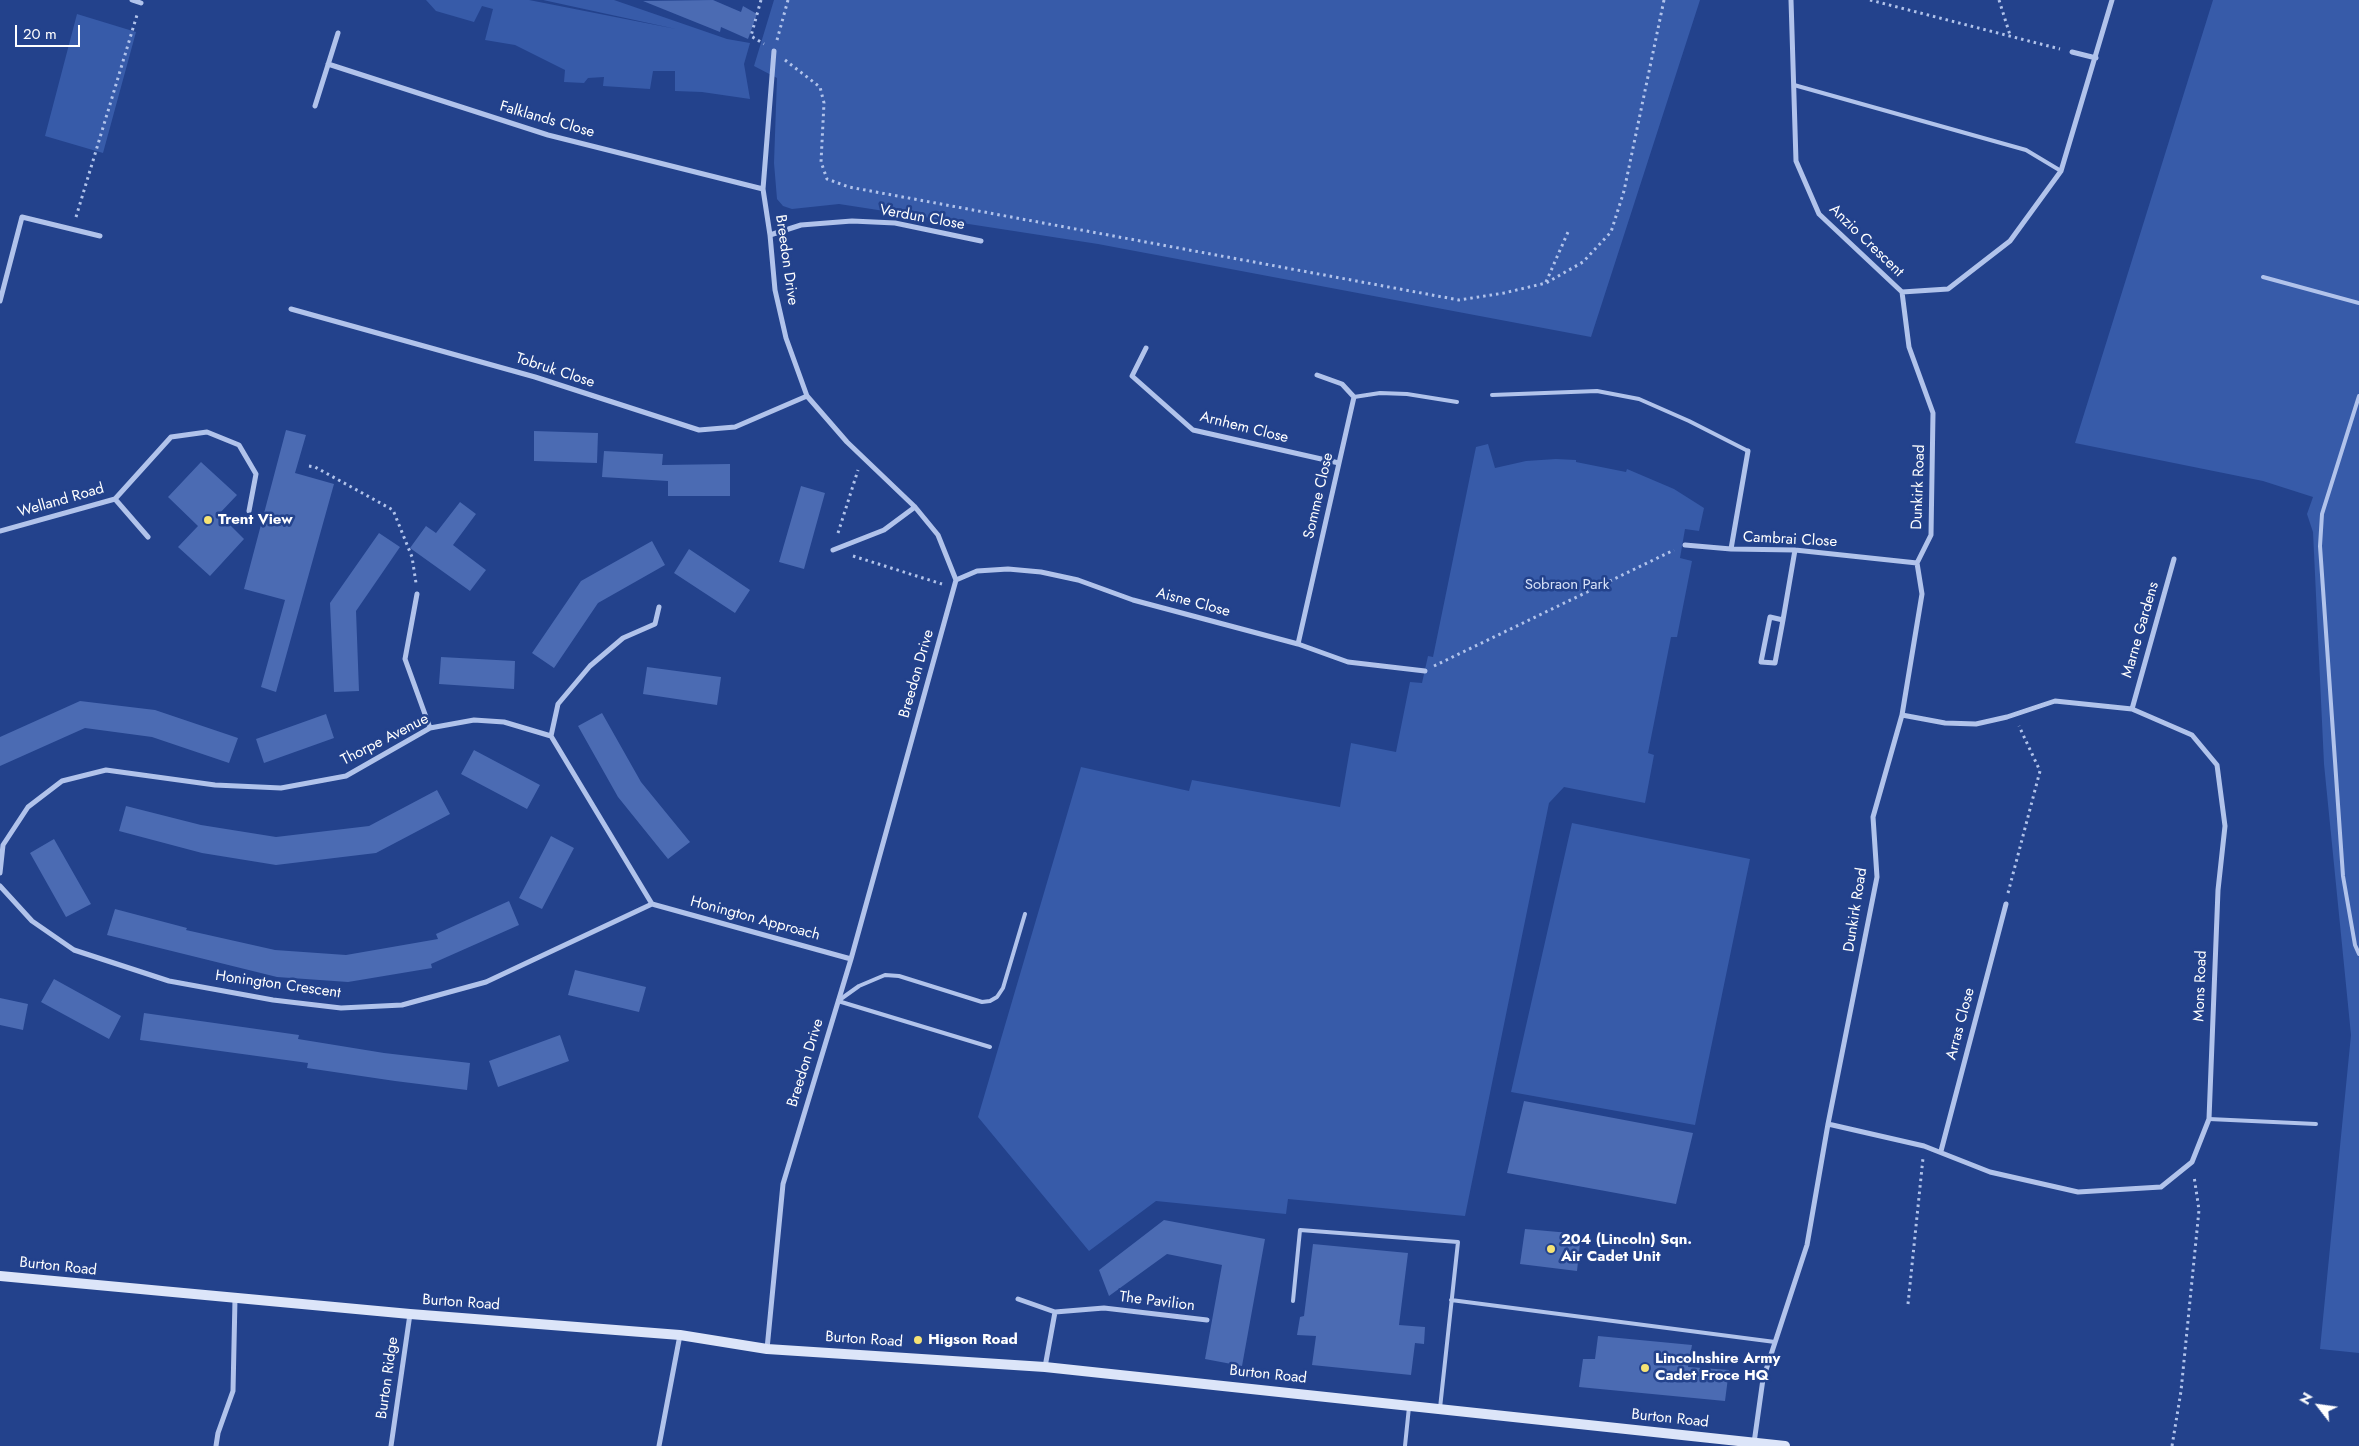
<!DOCTYPE html>
<html>
<head>
<meta charset="utf-8">
<style>
  body { margin:0 }
  #map { position:relative; width:2359px; height:1446px; overflow:hidden; background:#23428c; font-family:Jost,sans-serif }
  canvas { display:block }
  .north { position:absolute; left:2294px; top:1381px; width:50px; height:50px; -webkit-text-stroke:4px #23428c; paint-order:stroke; rotate:300deg; font-size:14px; font-weight:700; line-height:20px; text-align:center; color:#fff }
  .north::after { content:''; display:block; margin:auto; width:18px; height:22px; background:#fff; clip-path:polygon(50% 0,100% 100%,50% 72%,0 100%) }
  .scale { position:absolute; left:15px; top:25px; width:65px; height:22px; box-sizing:border-box; border:2px solid #fff; border-top:0; padding-left:6px; font-size:15px; line-height:18px; white-space:nowrap; color:#fff; -webkit-text-stroke:4px #23428c; paint-order:stroke }
</style>
</head>
<body>
<div id="map">
<canvas width="2359" height="1446"></canvas>
<div class="north">N</div>
<div class="scale">20 m</div>
</div>
<script>
const context = document.querySelector('canvas').getContext('2d');
context.lineJoin = 'round';
function fill(path, color) {
  context.fillStyle = color;
  context.fill(path, 'evenodd');
}
function toPath(rows) {
  const path = new Path2D();
  for (const r of rows) {
    path.moveTo(r[0], r[1]);
    for (let i = 2; i < r.length; i += 2) path.lineTo(r[i], r[i + 1]);
  }
  return path;
}
function trace(path, color, width, dash) {
  context.strokeStyle = color;
  context.lineWidth = width;
  context.lineCap = dash ? 'butt' : 'round';
  context.setLineDash(dash || []);
  context.stroke(path);
}
function drawText(font, color, halo, rows, align = 'center') {
  context.font = font + ' Jost,sans-serif';
  context.lineWidth = 5;
  context.setLineDash([]);
  context.textBaseline = 'middle';
  context.strokeStyle = halo;
  context.fillStyle = color;
  for (const [text, x, y, turn = 0] of rows) {
    context.save();
    context.translate(x, y);
    context.rotate((+turn || 0) * Math.PI / 180);
    context.textAlign = isNaN(turn) ? turn : align;
    if (halo) context.strokeText(text, 0, 0);
    context.fillText(text, 0, 0);
    context.restore();
  }
}
fill(toPath([
  [426,0,529,0,676,29,543,0,614,0,727,39,750,43,744,64,750,99,702,92,675,91,675,71,653,71,650,89,603,86,604,77,588,78,584,83,564,82,565,70,515,45,485,40,493,9,482,6,474,22,436,11],
  [774,0,1700,0,1591,337,1098,244,839,204,792,209,783,206,777,199,774,163,777,78,754,66],
  [2213,0,2359,0,2359,1353,2320,1349,2351,1035,2324,764,2313,532,2307,514,2313,497,2263,481,2075,443],
  [77,14,136,32,103,153,45,136],
  [1488,444,1495,468,1526,461,1556,459,1576,460,1576,462,1626,472,1627,469,1674,489,1704,508,1699,531,1685,529,1680,558,1692,561,1677,637,1671,637,1648,753,1654,755,1645,803,1564,787,1549,803,1465,1216,1288,1199,1286,1214,1156,1201,1089,1251,978,1117,1081,767,1189,791,1192,780,1340,807,1351,743,1396,752,1410,682,1422,683,1428,656,1433,657,1476,447],
  [1572,823,1750,859,1695,1125,1511,1092]
]), '#375ba9');
fill(toPath([
  [713,0,741,12,743,6,757,14,748,39,721,27,720,32,643,1],
  [286,430,306,435,295,473,334,484,276,692,261,687,285,600,244,589],
  [534,431,598,433,597,463,534,461],
  [604,451,663,454,662,465,730,464,730,496,668,496,668,481,602,477],
  [201,462,237,495,219,514,244,539,210,576,178,547,198,526,168,497],
  [801,486,825,493,804,569,779,562],
  [460,502,476,514,453,545,486,570,470,591,410,548,426,526,436,533],
  [379,533,400,547,356,611,359,691,334,692,330,603],
  [652,541,665,565,598,603,554,668,532,653,581,581],
  [689,549,750,590,735,613,674,573],
  [441,657,515,661,514,689,439,684],
  [647,667,721,677,717,705,643,694],
  [80,701,155,710,238,738,229,763,152,737,85,728,0,766,0,737],
  [602,713,641,782,690,842,668,859,618,797,578,726],
  [326,714,334,738,264,763,256,739],
  [474,750,540,785,527,809,461,774],
  [437,790,450,814,376,853,276,865,202,853,119,831,126,806,201,825,276,837,369,826],
  [551,836,574,848,542,909,519,898],
  [54,839,91,904,66,917,30,853],
  [509,901,519,925,431,964,432,968,348,982,277,977,107,935,115,909,187,928,186,930,275,950,346,955,438,939,436,934],
  [575,970,646,987,639,1012,568,995],
  [54,979,121,1016,109,1039,41,1002],
  [0,998,28,1004,23,1030,0,1025],
  [144,1013,299,1035,298,1039,384,1053,470,1063,467,1090,395,1081,307,1068,308,1063,140,1040],
  [560,1035,569,1061,498,1087,489,1061],
  [1524,1101,1693,1133,1676,1204,1507,1173],
  [1164,1220,1265,1239,1242,1366,1205,1359,1222,1265,1167,1254,1109,1296,1099,1270],
  [1525,1229,1581,1234,1577,1271,1520,1264],
  [1313,1244,1408,1253,1399,1325,1425,1327,1424,1344,1415,1343,1411,1375,1312,1365,1316,1336,1297,1335,1300,1317,1304,1316],
  [1598,1336,1692,1345,1688,1367,1729,1370,1725,1401,1579,1387,1583,1359,1595,1359]
]), '#4b6bb3');
trace(toPath([
  [761,0,751,36,764,44],
  [1870,0,2060,49],
  [1999,0,2010,35],
  [777,40,788,0],
  [785,60,820,87,824,103,821,162,827,179,849,187,1459,300,1504,293,1546,283,1583,262,1611,232,1624,191,1664,0],
  [76,217,137,15],
  [1546,282,1568,232],
  [309,466,315,467,393,510,412,557,416,583],
  [838,533,858,470],
  [853,556,942,584],
  [1434,666,1674,550],
  [2008,893,2040,771,2019,726],
  [1908,1304,1923,1158],
  [2172,1446,2181,1391,2199,1210,2194,1176]
]), '#b1c3eb', 3, [2.5, 4]);
trace(toPath([
  [1794,85,2026,150,2061,171],
  [2263,277,2359,303],
  [1492,395,1597,391,1639,399,1689,421,1748,451],
  [2359,396,2322,514,2320,546,2343,876,2355,945,2359,954],
  [1354,397,1380,393,1407,394,1457,402],
  [838,1001,859,986,885,975,899,976,982,1002,990,1001,997,997,1003,988,1025,914],
  [838,1001,990,1047],
  [2209,1119,2316,1124],
  [1451,1300,1775,1342],
  [1293,1301,1300,1230,1458,1242,1440,1408],
  [1405,1446,1409,1407]
]), '#b1c3eb', 4);
trace(toPath([
  [132,0,141,3],
  [1791,0,1796,161,1819,214,1902,292,1948,289,2010,241,2061,171,2112,0],
  [2072,52,2096,58],
  [328,64,548,135,763,189],
  [315,106,338,33],
  [770,235,801,225,852,221,895,223,981,241],
  [0,301,22,217,100,236],
  [291,309,535,377,699,430,735,427,807,396],
  [1146,348,1132,376,1193,430,1339,463],
  [1748,451,1731,549,1795,550,1917,563],
  [115,499,148,537],
  [0,531,115,499,171,437,207,432,239,445,256,474,249,511],
  [1685,545,1731,549],
  [833,550,884,530,915,507],
  [956,580,977,571,1008,569,1041,572,1078,580,1133,600,1298,644,1348,662,1425,671],
  [417,594,405,659,430,728],
  [1783,620,1770,617,1761,662,1775,663,1783,620,1795,550],
  [1298,644,1354,397,1342,384,1317,375],
  [2132,709,2174,559],
  [551,736,558,704,590,666,623,638,655,624,659,607],
  [0,873,3,845,28,807,62,781,106,770,215,785,281,788,346,776,430,728,474,720,504,722,551,736,652,904],
  [0,886,32,921,74,950,169,981,273,1000,341,1008,402,1005,486,982,652,904],
  [652,904,851,959],
  [1828,1124,1924,1146,1990,1172,2078,1192,2161,1187,2192,1162,2209,1119,2218,890,2225,826,2217,765,2192,735,2132,709,2055,701,2007,717,1976,724,1945,723,1902,715],
  [1941,1151,2006,904],
  [1018,1299,1055,1312],
  [767,1349,783,1184,851,959,956,580,938,535,915,507,847,442,807,396,786,338,775,290,770,235,763,189,774,51],
  [1045,1367,1055,1312,1104,1308,1207,1320],
  [1754,1443,1763,1379,1807,1245,1828,1124,1877,877,1873,817,1902,715,1922,594,1917,563,1931,535,1933,413,1909,347,1902,292],
  [216,1446,218,1433,233,1391,235,1299],
  [391,1446,410,1314],
  [659,1446,680,1335]
]), '#b1c3eb', 5);
trace(toPath([
  [0,1276,410,1314,680,1335,767,1349,1045,1367,1785,1446]
]), '#dce5f9', 10);
for (const [x, y, r, color] of [
  [208,520,5,"#f6e374"],
  [1551,1249,5,"#f6e374"],
  [918,1340,5,"#f6e374"],
  [1645,1368,5,"#f6e374"]
]) {
  const dot = new Path2D();
  dot.arc(x, y, r, 0, 2 * Math.PI);
  context.fillStyle = color;
  context.fill(dot);
  trace(dot, '#23428c', 2);
}
drawText('15px', '#fff', '#23428c', [
  ["Falklands Close",547,120,16],
  ["Verdun Close",922,218,10],
  ["Anzio Crescent",1866,241,44],
  ["Breedon Drive",786,260,82],
  ["Tobruk Close",555,371,18],
  ["Arnhem Close",1244,428,14],
  ["Dunkirk Road",1919,487,-88],
  ["Somme Close",1319,496,-77],
  ["Welland Road",61,501,-16],
  ["Cambrai Close",1790,540,3],
  ["Aisne Close",1193,603,15],
  ["Marne Gardens",2141,630,-74],
  ["Breedon Drive",917,674,-74],
  ["Thorpe Avenue",385,740,-27],
  ["Dunkirk Road",1856,910,-81],
  ["Honington Approach",755,919,15],
  ["Honington Crescent",278,985,8],
  ["Mons Road",2201,986,-88],
  ["Arras Close",1961,1024,-75],
  ["Breedon Drive",806,1063,-73],
  ["Burton Road",58,1267,6],
  ["The Pavilion",1157,1302,7],
  ["Burton Road",461,1303,4],
  ["Burton Road",864,1340,4],
  ["Burton Road",1268,1375,6],
  ["Burton Ridge",388,1378,-82],
  ["Burton Road",1670,1419,6]
]);
drawText('bold 15px', '#fff', '#23428c', [
  ["Trent View",218,520],
  ["204 (Lincoln) Sqn.",1561,1240],
  ["Air Cadet Unit",1561,1257],
  ["Higson Road",928,1340],
  ["Lincolnshire Army",1655,1359],
  ["Cadet Froce HQ",1655,1376]
], 'left');
drawText('15px', '#d6e1f8', '#23428c', [
  ["Sobraon Park",1567,585]
]);
</script>
</body>
</html>
